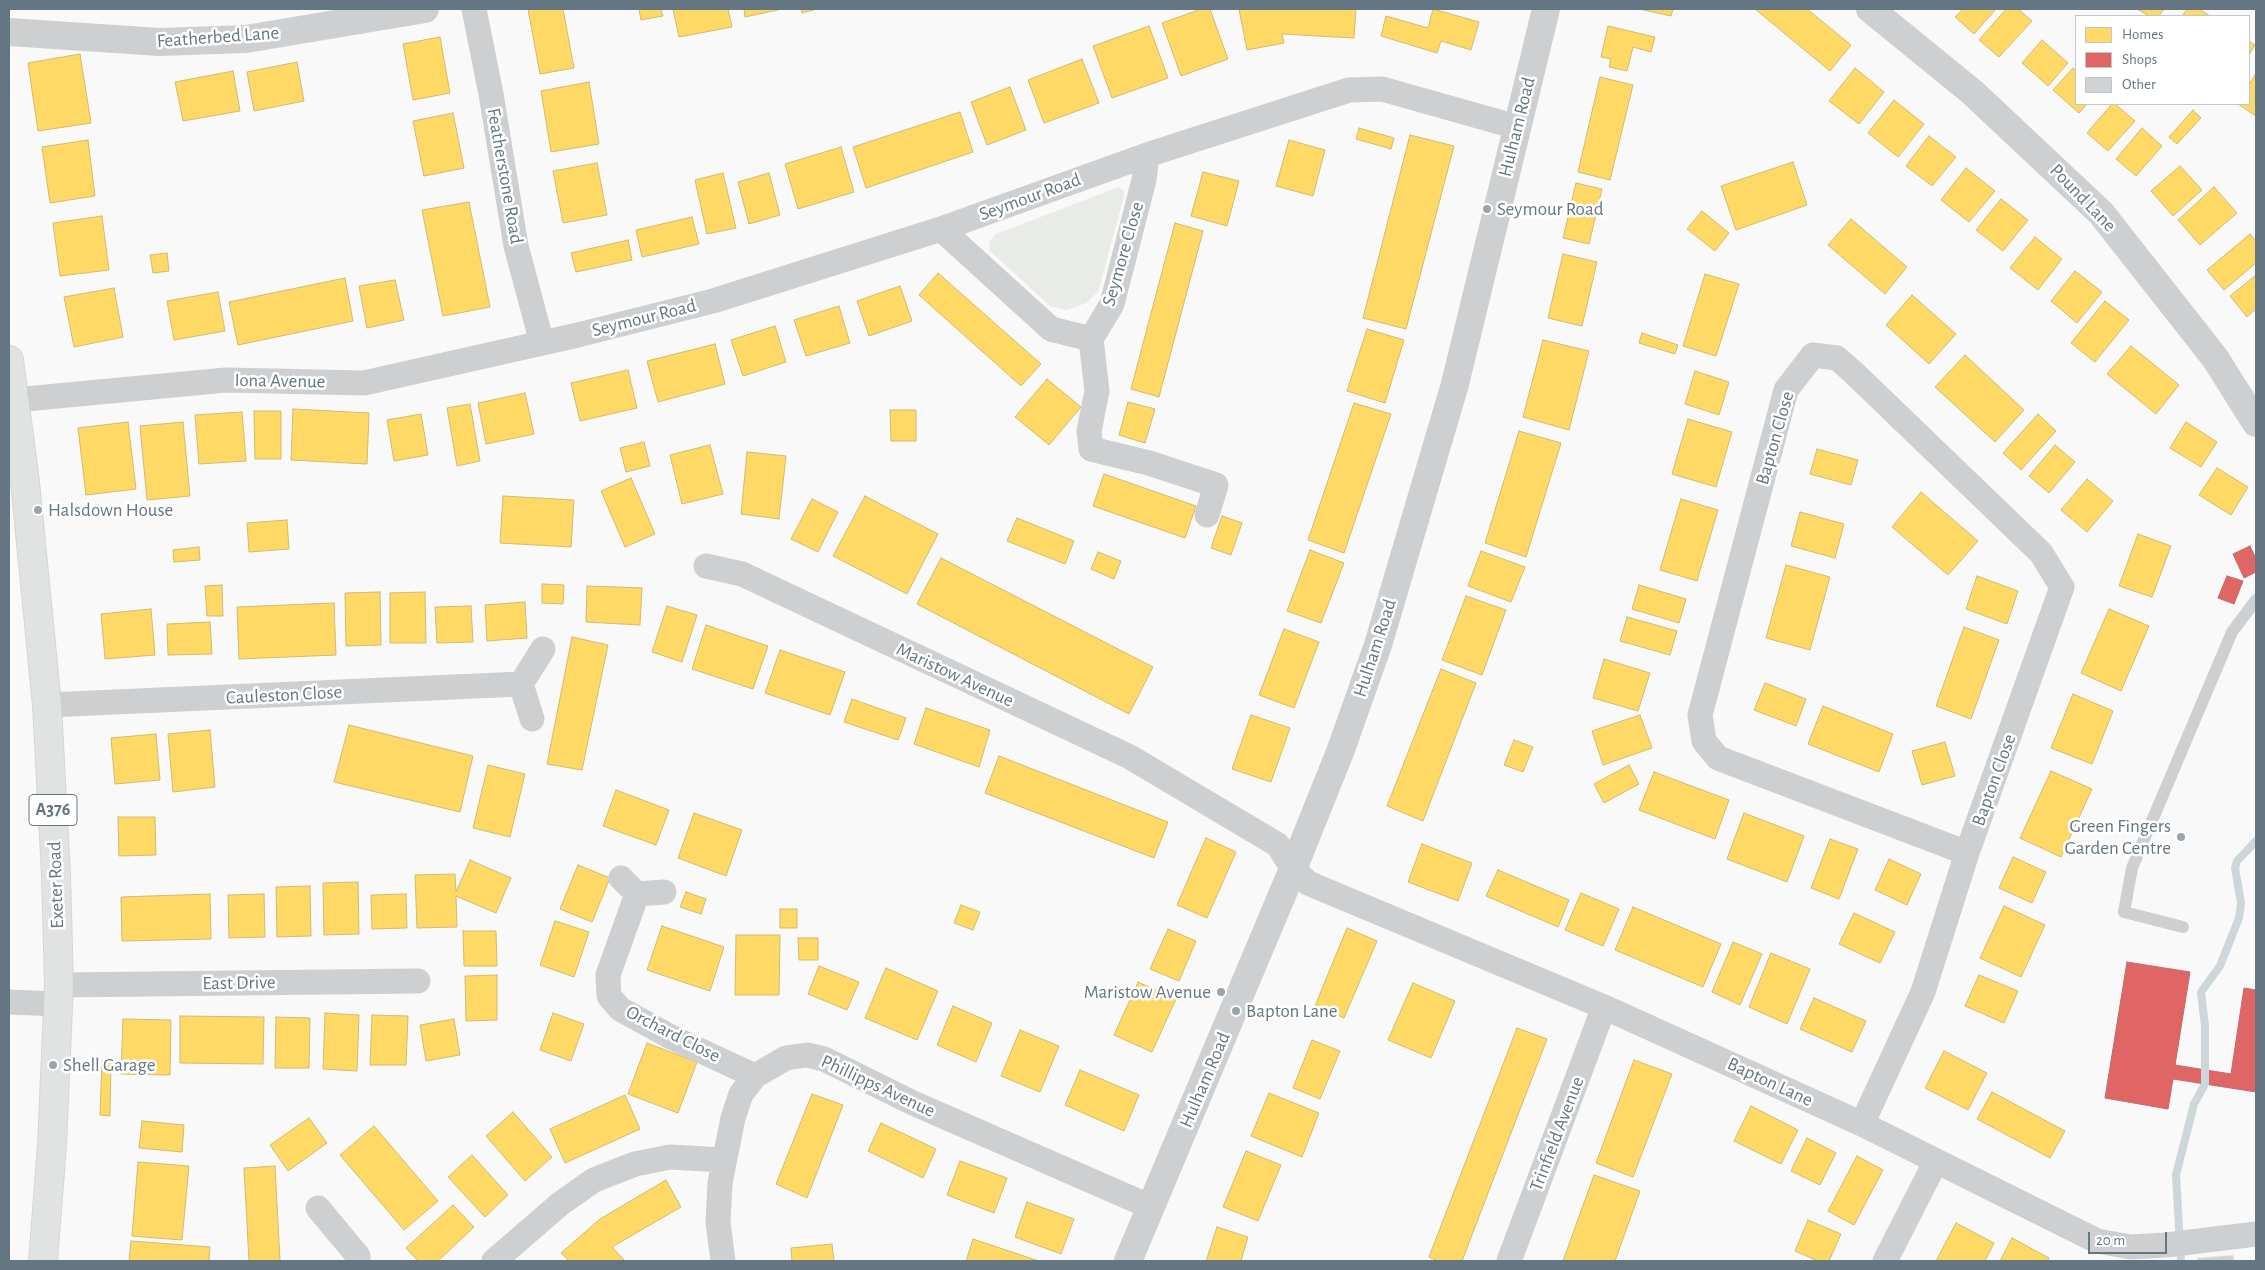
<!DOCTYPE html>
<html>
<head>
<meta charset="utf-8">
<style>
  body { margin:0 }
  #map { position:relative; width:2265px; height:1270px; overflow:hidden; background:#f9f9f9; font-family:"Alegreya Sans",sans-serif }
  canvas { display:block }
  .frame { position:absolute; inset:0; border:10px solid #657683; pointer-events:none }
  .legend { position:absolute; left:2075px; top:15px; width:175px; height:90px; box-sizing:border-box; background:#fff; border:1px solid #c1c8cd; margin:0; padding:6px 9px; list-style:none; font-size:15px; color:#657683 }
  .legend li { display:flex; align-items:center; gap:10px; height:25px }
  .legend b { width:25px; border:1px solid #c1c8cd }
  .scale { position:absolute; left:2088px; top:1232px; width:79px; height:22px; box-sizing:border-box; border:2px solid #657683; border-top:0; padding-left:6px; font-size:15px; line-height:18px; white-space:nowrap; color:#657683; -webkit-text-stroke:4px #fff; paint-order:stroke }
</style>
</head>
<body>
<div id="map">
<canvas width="2265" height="1270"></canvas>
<div class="frame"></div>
<ul class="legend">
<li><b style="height:14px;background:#ffd966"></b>Homes</li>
<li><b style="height:14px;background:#e06666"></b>Shops</li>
<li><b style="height:14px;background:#d0d2d3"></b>Other</li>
</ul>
<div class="scale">20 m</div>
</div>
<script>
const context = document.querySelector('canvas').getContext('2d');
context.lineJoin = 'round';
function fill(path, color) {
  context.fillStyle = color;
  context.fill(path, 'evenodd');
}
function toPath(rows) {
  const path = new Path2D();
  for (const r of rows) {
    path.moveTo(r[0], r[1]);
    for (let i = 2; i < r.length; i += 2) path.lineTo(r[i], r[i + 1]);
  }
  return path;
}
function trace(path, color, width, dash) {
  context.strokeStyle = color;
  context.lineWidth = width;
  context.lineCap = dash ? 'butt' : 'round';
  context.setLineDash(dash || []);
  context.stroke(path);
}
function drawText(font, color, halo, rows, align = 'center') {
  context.font = font + ' "Alegreya Sans",sans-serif';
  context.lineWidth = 5;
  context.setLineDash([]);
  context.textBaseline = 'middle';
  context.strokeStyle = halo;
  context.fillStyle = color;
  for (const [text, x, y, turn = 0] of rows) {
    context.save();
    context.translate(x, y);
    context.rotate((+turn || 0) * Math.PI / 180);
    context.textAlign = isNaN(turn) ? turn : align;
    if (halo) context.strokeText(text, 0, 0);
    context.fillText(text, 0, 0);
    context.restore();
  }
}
fill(toPath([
  [1119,187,1124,191,1123,200,1098,292,1086,303,1067,310,1050,306,990,251,989,242,996,234]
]), '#e8ebe6');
const homes = toPath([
  [528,9,563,9,574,68,540,74,528,9],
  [639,9,661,9,663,16,641,20,639,9],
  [673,9,728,9,732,27,679,37,673,9],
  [744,9,778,9,778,10,745,17,744,9],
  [801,9,817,9,802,13,801,9],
  [1201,9,1210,9,1228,59,1181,76,1162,23,1201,9],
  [1239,9,1356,9,1354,38,1282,34,1284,43,1247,50,1239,9],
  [1433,9,1479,22,1471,50,1441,41,1437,53,1381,36,1386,16,1428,28,1433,9],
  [1639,9,1673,9,1671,16,1639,9],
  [1755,9,1807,9,1851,45,1830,71,1755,9],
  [1963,9,1996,9,1974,34,1955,17,1963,9],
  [2006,9,2018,9,2032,21,1999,57,1979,40,2006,9],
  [2137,9,2164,9,2159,16,2149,16,2137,9],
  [2187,9,2199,9,2210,16,2182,16,2187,9],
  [1149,26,1168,78,1112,98,1093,46,1149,26],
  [1608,26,1655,37,1651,52,1633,47,1627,71,1609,67,1611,59,1601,57,1608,26],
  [440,37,450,93,413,100,403,44,440,37],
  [2042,40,2068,63,2048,86,2022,63,2042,40],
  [2249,41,2255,45,2249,55,2249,41],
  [80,54,91,123,38,131,28,63,80,54],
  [1082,59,1099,103,1044,123,1028,80,1082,59],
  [297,62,304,101,254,111,247,72,297,62],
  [1855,68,1884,92,1859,124,1829,101,1855,68],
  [2073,68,2076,71,2076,104,2087,104,2079,113,2053,90,2073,68],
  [233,71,240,111,183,121,175,82,233,71],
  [2256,73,2256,116,2238,104,2249,104,2249,85,2256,73],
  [1600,77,1633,85,1610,180,1578,172,1600,77],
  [589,82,599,144,551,152,541,91,589,82],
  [1010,87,1026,130,987,145,971,102,1010,87],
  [1894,100,1924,124,1898,157,1868,133,1894,100],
  [2112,104,2115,104,2135,121,2108,151,2087,133,2112,104],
  [2193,110,2201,118,2177,144,2169,137,2193,110],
  [960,112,973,152,866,188,853,147,960,112],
  [453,113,464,168,424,176,413,121,453,113],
  [1359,128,1394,138,1391,149,1356,139,1359,128],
  [2142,128,2162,146,2136,176,2116,159,2142,128],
  [1410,135,1454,146,1406,329,1363,318,1410,135],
  [1929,136,1956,157,1932,186,1906,166,1929,136],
  [88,140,95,196,50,203,42,147,88,140],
  [1289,140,1325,150,1313,196,1276,186,1289,140],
  [841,147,854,192,798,209,785,164,841,147],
  [1793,162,1807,205,1736,230,1721,186,1793,162],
  [597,163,607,215,563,223,553,171,597,163],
  [2180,166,2202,190,2173,216,2151,191,2180,166],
  [1966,168,1995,191,1969,222,1941,200,1966,168],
  [1203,172,1239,181,1227,226,1191,216,1203,172],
  [723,173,736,228,707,234,695,180,723,173],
  [769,173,780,215,749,224,738,182,769,173],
  [1576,183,1602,189,1589,244,1563,238,1576,183],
  [2214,187,2237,213,2200,245,2178,220,2214,187],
  [2001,199,2028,220,2003,251,1976,230,2001,199],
  [469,202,490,307,443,316,422,210,469,202],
  [1702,211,1729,233,1715,251,1687,229,1702,211],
  [102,216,109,270,60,276,53,223,102,216],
  [692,217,699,244,642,257,636,230,692,217],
  [1851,219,1907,267,1885,294,1828,245,1851,219],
  [1175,223,1203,231,1159,397,1131,389,1175,223],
  [2250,234,2256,241,2256,263,2224,290,2207,270,2250,234],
  [2035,237,2062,259,2038,290,2010,268,2035,237],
  [628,240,632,260,576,272,571,253,628,240],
  [167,253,169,271,153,273,150,255,167,253],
  [1563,254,1597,262,1582,326,1548,318,1563,254],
  [2075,271,2102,292,2077,323,2051,301,2075,271],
  [938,273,1041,364,1021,386,919,295,938,273],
  [1705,274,1739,284,1716,356,1683,346,1705,274],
  [2256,275,2256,309,2247,317,2230,296,2256,275],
  [345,278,353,321,238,345,229,302,345,278],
  [395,280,404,320,367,328,359,286,395,280],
  [900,286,912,321,869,336,857,301,900,286],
  [114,288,123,337,74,347,64,297,114,288],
  [218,292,225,331,174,340,167,301,218,292],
  [1912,295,1956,334,1929,364,1886,325,1912,295],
  [2105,301,2129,320,2095,362,2071,343,2105,301],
  [839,306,850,343,806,356,794,320,839,306],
  [775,326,786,362,743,376,731,340,775,326],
  [1367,329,1404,340,1385,403,1347,391,1367,329],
  [1642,333,1678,345,1675,354,1639,343,1642,333],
  [1543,340,1589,351,1569,430,1523,417,1543,340],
  [715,344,725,384,658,402,647,361,715,344],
  [2131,346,2179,385,2156,414,2107,374,2131,346],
  [1965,355,2024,410,1995,442,1935,387,1965,355],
  [628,370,637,408,580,421,571,383,628,370],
  [1695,371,1729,382,1719,415,1685,404,1695,371],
  [1047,379,1081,407,1049,445,1015,417,1047,379],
  [525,393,534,434,486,444,478,403,525,393],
  [1128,402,1155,409,1145,443,1119,435,1128,402],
  [1354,403,1391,414,1344,553,1308,540,1354,403],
  [470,404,480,461,457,466,447,408,470,404],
  [293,409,369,413,367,464,291,460,293,409],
  [890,410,916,410,916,441,891,441,890,410],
  [254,411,281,411,281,459,255,459,254,411],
  [242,412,246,461,199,464,195,415,242,412],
  [421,414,428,455,394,461,387,420,421,414],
  [2038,414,2056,431,2021,470,2003,453,2038,414],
  [1688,419,1732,432,1716,487,1672,474,1688,419],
  [128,422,136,489,86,495,78,428,128,422],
  [183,422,190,496,147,500,140,426,183,422],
  [2186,422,2217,442,2201,467,2170,448,2186,422],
  [1519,431,1561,443,1526,557,1485,543,1519,431],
  [644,442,650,466,626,472,620,448,644,442],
  [710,445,723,494,682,504,670,455,710,445],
  [2055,445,2075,462,2049,493,2029,476,2055,445],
  [1817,449,1858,460,1851,485,1810,474,1817,449],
  [747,452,786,456,779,519,741,514,747,452],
  [2217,468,2248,487,2231,515,2199,495,2217,468],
  [1104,474,1196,506,1185,538,1093,506,1104,474],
  [631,478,655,534,625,547,601,491,631,478],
  [2087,479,2113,501,2087,532,2061,510,2087,479],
  [1921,492,1978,541,1948,575,1892,527,1921,492],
  [503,496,574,500,571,547,500,543,503,496],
  [865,496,938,534,907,594,833,556,865,496],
  [812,499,838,512,818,552,791,539,812,499],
  [1681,499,1718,510,1697,581,1660,570,1681,499],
  [1800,512,1844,524,1835,558,1791,546,1800,512],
  [1222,516,1242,523,1231,555,1211,548,1222,516],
  [1017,518,1074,541,1065,564,1007,541,1017,518],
  [287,520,289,549,249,552,247,523,287,520],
  [2138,534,2171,546,2152,597,2119,586,2138,534],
  [199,547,200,560,174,562,173,550,199,547],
  [1310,550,1344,563,1321,623,1287,611,1310,550],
  [1481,551,1525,567,1511,602,1468,586,1481,551],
  [1098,552,1121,561,1114,579,1091,569,1098,552],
  [941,558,1153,667,1129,714,917,604,941,558],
  [1786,565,1830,577,1810,650,1766,638,1786,565],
  [1977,576,2018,591,2007,624,1966,609,1977,576],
  [542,584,564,585,563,604,542,603,542,584],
  [222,585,223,616,207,616,205,586,222,585],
  [1639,585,1686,599,1679,623,1632,609,1639,585],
  [587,586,642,588,640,625,586,622,587,586],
  [380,592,381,645,346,646,345,593,380,592],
  [425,592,426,643,390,643,390,593,425,592],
  [1466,596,1506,610,1482,675,1442,660,1466,596],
  [525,602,527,638,487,641,485,605,525,602],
  [334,603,336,655,239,659,237,607,334,603],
  [471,606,473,642,437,643,435,607,471,606],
  [667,606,697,615,682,662,652,652,667,606],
  [151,609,155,655,105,659,101,614,151,609],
  [2109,609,2149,626,2121,691,2081,673,2109,609],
  [1627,617,1677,631,1670,655,1620,641,1627,617],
  [210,622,212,654,168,655,167,624,210,622],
  [706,625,768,646,753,689,692,669,706,625],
  [1964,627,1999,640,1971,719,1936,706,1964,627],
  [1284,629,1319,642,1294,708,1259,695,1284,629],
  [572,637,608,645,582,770,547,764,572,637],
  [780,650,845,672,830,715,765,693,780,650],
  [1604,659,1650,673,1638,711,1593,698,1604,659],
  [1441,669,1476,683,1423,821,1387,806,1441,669],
  [1765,683,1806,699,1796,726,1754,710,1765,683],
  [2073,694,2113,711,2092,764,2051,748,2073,694],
  [852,699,906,718,898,740,844,722,852,699],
  [1823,706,1893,734,1879,772,1808,744,1823,706],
  [926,708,990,730,979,767,914,744,926,708],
  [1251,715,1290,728,1271,782,1232,769,1251,715],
  [1640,715,1652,748,1603,765,1592,731,1640,715],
  [349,725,473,756,460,812,334,782,349,725],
  [210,730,215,787,173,792,168,734,210,730],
  [156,734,160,780,115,784,111,738,156,734],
  [1514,740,1533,747,1523,772,1504,765,1514,740],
  [1945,742,1955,776,1922,785,1912,751,1945,742],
  [999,756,1168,822,1154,858,985,793,999,756],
  [488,765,525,774,510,837,473,828,488,765],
  [1629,765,1639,784,1604,803,1594,784,1629,765],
  [2051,771,2092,789,2061,857,2020,838,2051,771],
  [1654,772,1729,800,1715,839,1639,810,1654,772],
  [616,790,669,810,656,845,603,826,616,790],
  [694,813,742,830,726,876,678,858,694,813],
  [1744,813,1804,836,1787,882,1727,859,1744,813],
  [118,817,155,817,156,855,119,856,118,817],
  [1206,838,1236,852,1207,918,1177,905,1206,838],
  [1830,839,1858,849,1839,899,1811,888,1830,839],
  [1422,844,1472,863,1458,901,1408,882,1422,844],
  [2013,857,2046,872,2032,903,1999,888,2013,857],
  [1889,859,1921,874,1907,905,1875,890,1889,859],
  [470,860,511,878,496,913,456,896,457,927,417,928,415,875,455,874,456,892,470,860],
  [578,865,610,878,592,922,560,909,578,865],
  [1498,870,1569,900,1558,927,1486,896,1498,870],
  [358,882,359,934,324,935,323,883,358,882],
  [310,886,311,936,277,937,276,887,310,886],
  [686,892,706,899,701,914,680,907,686,892],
  [1581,893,1619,909,1603,946,1565,930,1581,893],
  [210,894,211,939,122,941,121,897,210,894],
  [264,894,265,937,229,938,228,895,264,894],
  [406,894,407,928,372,929,371,895,406,894],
  [961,905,980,912,973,930,954,923,961,905],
  [2004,906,2045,925,2021,977,1980,958,2004,906],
  [1633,907,1721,944,1703,987,1615,950,1633,907],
  [780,909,797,909,797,928,780,928,780,909],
  [1854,913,1895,932,1880,963,1839,944,1854,913],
  [555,921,589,932,574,977,540,965,555,921],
  [662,926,724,947,710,991,647,970,662,926],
  [1347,928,1377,941,1344,1018,1315,1006,1347,928],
  [1168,929,1196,941,1179,981,1150,969,1168,929],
  [463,931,496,931,497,966,464,966,463,931],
  [736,935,780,935,779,995,735,995,736,935],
  [798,938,818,938,818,960,799,960,798,938],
  [1733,942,1762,954,1740,1005,1712,992,1733,942],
  [1771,953,1810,969,1787,1024,1749,1007,1771,953],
  [819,966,859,982,847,1010,808,994,819,966],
  [886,968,938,991,917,1040,865,1018,886,968],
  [497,975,497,1020,466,1021,465,976,497,975],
  [1979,975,2018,991,2004,1023,1965,1006,1979,975],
  [1138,982,1176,999,1152,1052,1114,1035,1138,982],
  [1413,983,1455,1001,1431,1058,1388,1040,1413,983],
  [1814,998,1866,1021,1852,1052,1800,1029,1814,998],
  [953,1006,992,1023,976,1062,937,1045,953,1006],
  [325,1013,359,1015,357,1071,323,1069,325,1013],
  [553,1013,584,1024,571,1061,540,1050,553,1013],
  [372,1015,408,1016,406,1065,370,1065,372,1015],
  [180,1016,264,1017,263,1064,180,1063,180,1016],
  [276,1017,310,1018,309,1068,275,1068,276,1017],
  [123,1019,171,1020,170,1075,121,1074,123,1019],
  [454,1019,460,1055,426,1061,420,1025,454,1019],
  [1517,1028,1547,1039,1462,1261,1438,1261,1429,1257,1517,1028],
  [1020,1030,1059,1046,1040,1092,1001,1076,1020,1030],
  [1312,1040,1340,1051,1320,1099,1293,1088,1312,1040],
  [647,1043,697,1062,678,1113,628,1094,647,1043],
  [1944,1051,1987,1073,1968,1110,1925,1088,1944,1051],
  [1634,1060,1672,1074,1633,1177,1596,1163,1634,1060],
  [102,1061,111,1061,110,1116,100,1115,102,1061],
  [1080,1070,1139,1095,1124,1131,1065,1105,1080,1070],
  [1992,1092,2065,1131,2050,1158,1977,1119,1992,1092],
  [1269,1093,1319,1113,1302,1157,1251,1136,1269,1093],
  [812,1094,843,1105,807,1198,776,1184,812,1094],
  [625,1095,640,1129,565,1163,550,1129,625,1095],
  [1751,1106,1798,1130,1781,1164,1734,1141,1751,1106],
  [513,1112,552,1157,525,1181,486,1136,513,1112],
  [309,1118,327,1143,288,1171,270,1145,309,1118],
  [142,1121,184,1125,182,1152,139,1148,142,1121],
  [881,1123,936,1149,923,1178,868,1151,881,1123],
  [374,1126,438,1201,404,1230,340,1155,374,1126],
  [1807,1138,1836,1153,1820,1185,1791,1171,1807,1138],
  [1246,1151,1281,1165,1258,1221,1223,1207,1246,1151],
  [472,1155,508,1195,485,1217,448,1177,472,1155],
  [1857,1156,1883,1170,1854,1225,1828,1211,1857,1156],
  [960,1161,1007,1178,994,1213,947,1195,960,1161],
  [138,1162,189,1166,182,1240,132,1236,138,1162],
  [275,1166,280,1261,249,1261,244,1168,275,1166],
  [1594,1175,1640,1191,1615,1261,1563,1261,1594,1175],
  [666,1180,681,1207,612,1247,625,1261,569,1261,561,1253,600,1219,666,1180],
  [1027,1202,1074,1219,1061,1254,1015,1237,1027,1202],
  [453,1205,474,1227,438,1261,418,1261,406,1248,453,1205],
  [1808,1220,1841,1234,1829,1261,1818,1261,1795,1251,1808,1220],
  [1956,1223,1994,1243,1985,1261,1936,1261,1956,1223],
  [1217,1227,1248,1237,1241,1261,1206,1261,1217,1227],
  [2012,1238,2049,1258,2047,1261,2000,1261,2012,1238],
  [973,1239,1039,1261,966,1261,973,1239],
  [131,1241,210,1247,209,1261,129,1261,131,1241],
  [832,1244,834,1261,792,1261,791,1248,832,1244]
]);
fill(homes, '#ffd966');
trace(homes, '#d1bb6f', 1);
const shops = toPath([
  [2250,546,2256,559,2256,572,2244,578,2233,554,2250,546],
  [2227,576,2243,581,2234,604,2218,598,2227,576],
  [2127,962,2190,972,2175,1065,2231,1074,2244,988,2256,990,2256,1092,2173,1079,2168,1109,2105,1098,2127,962]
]);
fill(shops, '#e06666');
trace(shops, '#bb6b6f', 1);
trace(toPath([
  [2181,1261,2176,1175,2194,1104,2205,1084,2205,1026,2201,992,2220,966,2239,918,2241,903,2235,868,2237,861,2256,841]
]), '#ced6d9', 8);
const building = toPath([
  [2233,1255,2234,1261,2197,1261,2198,1258,2233,1255]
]);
fill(building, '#d0d2d3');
trace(building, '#e8e8e8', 1);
const trunk = toPath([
  [9,360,25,482,47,705,56,875,59,985,52,1145,43,1261]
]);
trace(trunk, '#d5d6d6', 30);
trace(toPath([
  [2183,927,2124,912,2132,868,2232,632,2256,600]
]), '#cecfd0', 12);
trace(toPath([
  [474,9,491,94,516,246,542,343],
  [941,229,1051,329,1091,339,1112,304,1144,180,1147,155],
  [1091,339,1097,391,1089,431,1091,449,1149,463,1216,485,1207,515],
  [15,400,226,380,364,383,578,335,713,301,941,229,1147,155,1349,90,1382,89,1517,127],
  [706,566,742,574,1130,757,1278,845,1293,869,1308,883,1604,1007,1862,1124,2097,1241,2131,1247,2166,1245,2256,1234],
  [47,705,521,684],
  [532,719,521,684,543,649],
  [621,878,637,894,664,892],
  [637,894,608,975,609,996,620,1009,671,1037,755,1076],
  [59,985,418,981],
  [9,1002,58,1004],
  [1862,1124,1923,992,1967,853,2062,587,2041,553,1855,374,1837,358,1813,355,1786,390,1700,715,1704,741,1718,758,1967,853],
  [318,1208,358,1256,358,1261],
  [494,1261,560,1204,594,1180,635,1164,670,1157,723,1160],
  [723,1261,718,1222,720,1183,733,1118,741,1094,755,1076,786,1058,807,1055,824,1059,913,1103,1151,1207],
  [1509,1261,1604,1007],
  [1885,1261,1936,1161]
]), '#cecfd0', 25);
trace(toPath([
  [1870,9,1972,92,2101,213,2215,358,2256,423],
  [9,32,160,42,246,39,425,9],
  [1128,1261,1293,869,1340,752,1378,645,1455,384,1546,9]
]), '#cecfd0', 28);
trace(trunk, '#e1e2e2', 28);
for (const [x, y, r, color] of [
  [1487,209,5,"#99a4ac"],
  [38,510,5,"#99a4ac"],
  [2181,837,5,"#99a4ac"],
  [1221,992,5,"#99a4ac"],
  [1236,1011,5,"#99a4ac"],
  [53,1065,5,"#99a4ac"]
]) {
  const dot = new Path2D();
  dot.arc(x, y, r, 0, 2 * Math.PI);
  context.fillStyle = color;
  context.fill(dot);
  trace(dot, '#fff', 2);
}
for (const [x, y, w] of [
  [53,810,48]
]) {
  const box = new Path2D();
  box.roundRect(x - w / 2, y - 15.5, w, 31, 4);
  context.fillStyle = '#fff';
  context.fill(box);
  trace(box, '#657683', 1);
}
drawText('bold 18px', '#657683', null, [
  ["A376",53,810]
]);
drawText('19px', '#657683', '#fff', [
  ["Featherbed Lane",218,37,-4],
  ["Hulham Road",1517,127,-76],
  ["Featherstone Road",505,176,80],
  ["Seymour Road",1030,197,-20],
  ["Pound Lane",2083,198,46],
  ["Seymore Close",1123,254,-74],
  ["Seymour Road",644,318,-14],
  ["Iona Avenue",280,381,1],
  ["Bapton Close",1775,438,-74],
  ["Hulham Road",1375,648,-72],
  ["Maristow Avenue",955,675,25],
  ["Cauleston Close",284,695,-3],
  ["Bapton Close",1994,780,-70],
  ["Exeter Road",56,885,-92],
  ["East Drive",239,983,-1],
  ["Orchard Close",673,1034,27],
  ["Hulham Road",1205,1080,-67],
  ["Bapton Lane",1770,1082,25],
  ["Phillipps Avenue",878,1086,25],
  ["Trinfield Avenue",1557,1134,-69]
]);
drawText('19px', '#657683', '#fff', [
  ["Seymour Road",1497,209],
  ["Halsdown House",48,510],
  ["Green Fingers",2171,826,"right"],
  ["Garden Centre",2171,848,"right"],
  ["Maristow Avenue",1211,992,"right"],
  ["Bapton Lane",1246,1011],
  ["Shell Garage",63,1065]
], 'left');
</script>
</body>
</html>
